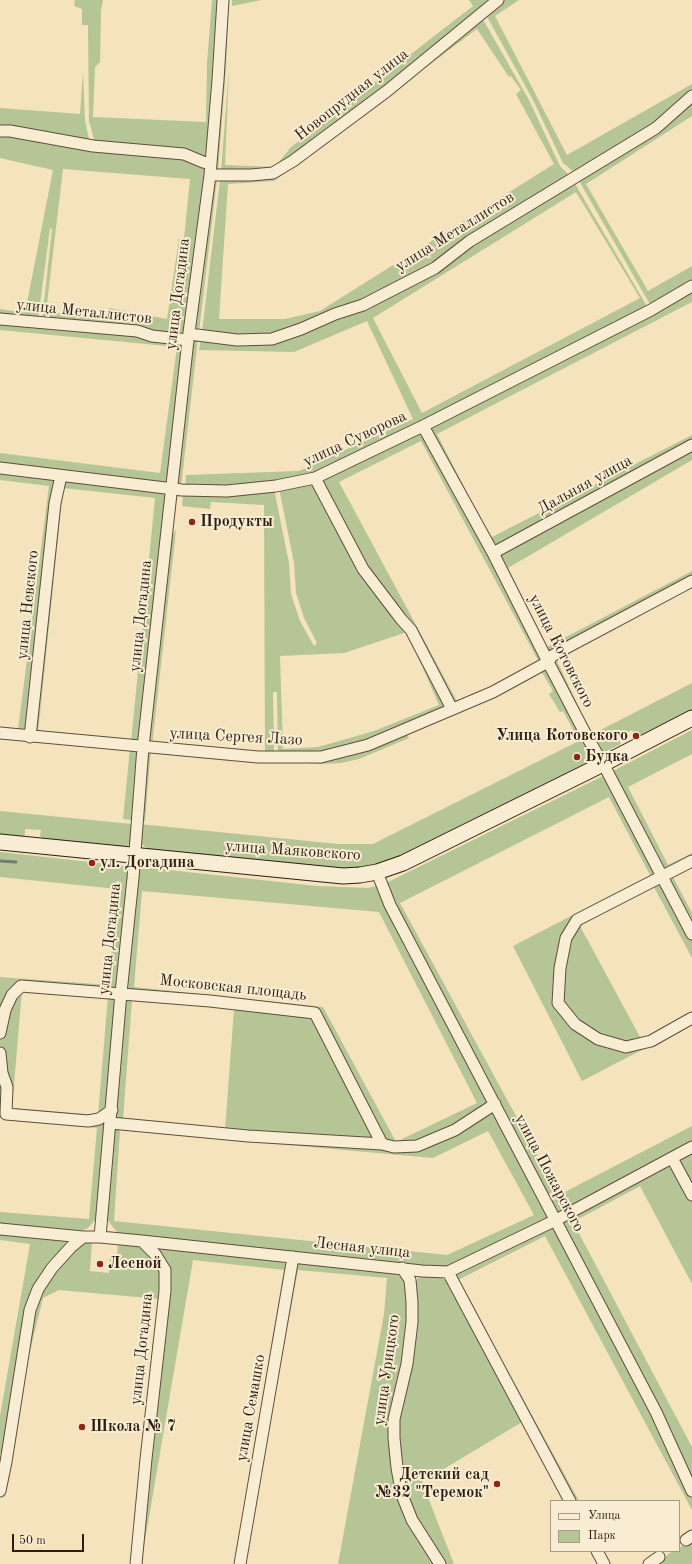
<!DOCTYPE html>
<html>
<head>
<meta charset="utf-8">
<style>
  body { margin:0 }
  #map { position:relative; width:692px; height:1564px; overflow:hidden; background:#f4e3bc; font-family:"Old Standard TT",serif }
  canvas { display:block }
  .legend { position:absolute; left:550px; top:1500px; width:130px; height:52px; box-sizing:border-box; background:#f8edd3; border:1px solid #a79a86; margin:0; padding:5px 7px; list-style:none; font-size:12px; color:#2d1d13 }
  .legend li { display:flex; align-items:center; gap:8px; height:20px }
  .legend b { width:20px; border:1px solid #a79a86 }
  .scale { position:absolute; left:12px; top:1534px; width:72px; height:18px; box-sizing:border-box; border:2px solid #2d1d13; border-top:0; padding-left:5px; font-size:12px; line-height:14px; white-space:nowrap; color:#2d1d13; -webkit-text-stroke:3px #f8edd3; paint-order:stroke }
</style>
</head>
<body>
<div id="map">
<canvas width="692" height="1564"></canvas>
<ul class="legend">
<li><b style="height:5px;background:#f8edd3"></b>Улица</li>
<li><b style="height:11px;background:#b5c596"></b>Парк</li>
</ul>
<div class="scale">50 m</div>
</div>
<script>
const context = document.querySelector('canvas').getContext('2d');
context.lineJoin = 'round';
function fill(path, color) {
  context.fillStyle = color;
  context.fill(path, 'evenodd');
}
function toPath(rows) {
  const path = new Path2D();
  for (const r of rows) {
    path.moveTo(r[0], r[1]);
    for (let i = 2; i < r.length; i += 2) path.lineTo(r[i], r[i + 1]);
  }
  return path;
}
function trace(path, color, width, dash) {
  context.strokeStyle = color;
  context.lineWidth = width;
  context.lineCap = dash ? 'butt' : 'round';
  context.setLineDash(dash || []);
  context.stroke(path);
}
function drawText(font, color, halo, rows, align = 'center') {
  context.font = font + ' "Old Standard TT",serif';
  context.lineWidth = 4;
  context.setLineDash([]);
  context.textBaseline = 'middle';
  context.strokeStyle = halo;
  context.fillStyle = color;
  for (const [text, x, y, turn = 0] of rows) {
    context.save();
    context.translate(x, y);
    context.rotate((+turn || 0) * Math.PI / 180);
    context.textAlign = isNaN(turn) ? turn : align;
    if (halo) context.strokeText(text, 0, 0);
    context.fillText(text, 0, 0);
    context.restore();
  }
}
fill(toPath([
  [75,0,103,0,101,10,100,62,95,67,93,117,206,122,207,63,212,0,219,0,208,154,203,157,95,143,89,121,88,25,82,25,82,9,74,6],
  [226,0,229,0,226,68,218,172,214,168],
  [232,0,262,0,232,6],
  [469,0,494,0,385,88,272,170,221,171,229,69,225,165,275,167,291,147,473,6],
  [502,0,519,0,495,16,567,155,692,84,692,93,653,127,576,174,563,163,533,100,485,13],
  [481,16,529,100,560,166,571,177,433,266,362,302,272,336,237,337,202,332,220,180,273,176],
  [477,29,509,77,511,76,521,90,516,94,554,164,320,311,285,319,219,319,228,184,274,181],
  [83,72,85,121,90,143,0,129,0,108,80,114],
  [692,99,692,116,586,184,648,291,692,266,692,283,651,306,578,179],
  [0,133,184,156,202,165,206,172,185,332,181,336,42,320,52,229,50,228,38,320,0,317,0,309,25,313,53,170,0,158],
  [63,169,190,179,184,239,179,239,167,319,109,308,108,318,46,312],
  [217,180,199,332,194,330,213,182],
  [574,182,648,308,314,475,226,488,185,487,186,475,299,471,413,419,367,321,294,352,199,350,201,338,272,342,336,316,471,243],
  [576,192,640,298,422,413,373,318],
  [692,290,692,302,437,434,490,538,692,435,692,441,493,549,428,431,431,424],
  [0,322,137,334,181,342,184,346,169,483,163,486,0,465,0,453,160,473,177,347,0,330],
  [198,338,181,487,176,483,193,339],
  [423,431,544,662,540,664,421,441,339,482,458,703,453,706,412,630,364,568,319,479],
  [692,448,692,460,508,568,547,647,692,571,692,578,548,656,496,555],
  [0,471,59,478,28,735,18,730,49,486,0,480],
  [63,479,164,491,167,495,139,745,32,735],
  [63,488,155,498,131,742,38,734],
  [314,481,361,570,409,631,448,707,369,743,320,754,278,755,277,692,273,692,274,755,155,746,265,754,264,505,211,502,210,509,182,506,183,492,227,494,274,489,289,563,291,594,300,621,314,646,317,643,304,618,296,593,294,563,279,488],
  [407,632,439,705,374,731,318,747,283,749,280,656,344,653],
  [176,530,152,746,147,745,169,539],
  [692,583,692,588,556,659,590,731,588,732,551,661],
  [546,666,582,734,577,737,563,711,560,712,549,694,553,691,540,669,407,734,409,738,359,759,341,763,322,764,255,760,321,759],
  [692,683,692,713,652,733,636,736,632,730,618,737,621,744,603,753,598,752,589,736],
  [692,730,692,754,628,787,668,865,692,853,692,858,664,874,611,772],
  [585,738,594,754,594,763,406,857,360,870,151,852,142,844,139,836,139,824,338,844,373,844],
  [130,748,139,749,132,820,123,819],
  [146,749,151,750,145,821,140,821],
  [607,774,658,875,575,918,556,1003,574,1026,626,1049,692,1024,582,1081,513,946,650,875,609,797,400,903,559,1195,692,1126,692,1144,557,1215,384,884],
  [0,811,132,824,130,842,126,850,46,842,40,836,41,830,25,829,25,835,17,839,0,837],
  [0,852,125,866,129,872,98,1211,95,1220,88,1228,79,1232,0,1224,0,1212,89,1219,97,1128,0,1117,0,977,109,985,117,889,0,877],
  [22,990,108,997,98,1115,12,1108],
  [141,867,317,886,368,888,379,885,490,1102,454,1128,415,1144,384,1141,317,1010,126,990,137,872],
  [142,891,379,912,477,1103,396,1142,323,1007,134,987],
  [665,877,673,877,692,913,692,929],
  [661,880,692,939,692,958,654,887,580,926,640,1037,652,1036,649,1039,626,1044,599,1037,577,1022,561,1003,568,939,579,922],
  [125,996,210,1003,313,1015,378,1142,249,1134,116,1120],
  [132,1000,234,1009,225,1130,123,1119],
  [493,1108,550,1218,457,1263,447,1267,434,1268,143,1237,118,1233,108,1221,107,1211,115,1126,417,1148],
  [120,1130,433,1158,488,1131,534,1215,447,1255,114,1221],
  [692,1150,692,1190,677,1158],
  [671,1162,692,1200,692,1284,640,1186,573,1222,692,1447,692,1485,560,1222],
  [554,1225,654,1413,692,1496,692,1510,545,1236,458,1280,579,1501,573,1501,456,1281,455,1274],
  [0,1233,65,1240,66,1246,50,1260,41,1273,31,1293,25,1309,9,1407,2,1452,0,1453,0,1416,30,1244,0,1240],
  [87,1241,92,1241,90,1271,109,1273,110,1257,117,1257,118,1243,139,1245,145,1249,156,1264,161,1276,159,1299,59,1290,43,1298,30,1351,27,1351,31,1322,41,1295,47,1284,61,1263,81,1245],
  [155,1247,279,1260,285,1264,288,1270,238,1564,234,1564,284,1270,193,1260,141,1564,149,1459,169,1290],
  [300,1263,401,1274,406,1281,409,1304,403,1361,390,1419,409,1522,418,1540,435,1564,338,1564,384,1314,387,1278,298,1270,248,1542,295,1267],
  [424,1276,440,1277,448,1282,567,1501,563,1501,522,1422,422,1482,454,1564,445,1564,418,1522,408,1498,402,1472,397,1422,415,1283,418,1278],
  [692,1539,692,1564,656,1564,670,1553,673,1551,679,1551,679,1548]
]), '#b5c596');
trace(toPath([
  [0,861,16,862]
]), '#707d75', 3);
const street = toPath([
  [0,131,10,131,93,146,184,154,203,162,211,164],
  [210,175,251,175,273,173,293,161,387,91,498,0],
  [0,319,137,331,152,336,188,340],
  [189,334,237,340,272,339,301,329,335,314,363,305,435,268,470,241,656,128,692,96],
  [423,426,493,553,548,662,586,735,607,771,692,934],
  [0,468,182,490,227,491,276,486,315,478,423,426,651,310,692,286],
  [315,478,363,569,401,619,411,630,452,709],
  [493,553,692,445],
  [0,733,258,757,321,757,368,745,493,692,548,662,552,656,566,648,692,581],
  [30,737,55,503,61,476],
  [692,861,577,920,566,938,560,968,558,1003,575,1024,598,1039,626,1047,651,1041,692,1018],
  [377,872,390,905,656,1412,692,1491],
  [0,1033,5,1010,12,995,21,986,210,1001,315,1013,382,1144],
  [0,1053,2,1073,7,1087,6,1114,88,1121,99,1119,112,1110],
  [111,1123,248,1136,382,1144,394,1147,417,1146,455,1130,495,1104],
  [672,1158,692,1195],
  [0,1229,83,1237,100,1237,142,1241,422,1271,448,1272,556,1220,692,1147],
  [100,1237,121,993,133,878,143,747,188,340,210,175,218,80,223,0],
  [402,1268,410,1280,412,1302,412,1322,407,1364,394,1419,394,1438,397,1468,402,1495,412,1520,440,1564],
  [448,1272,570,1501],
  [0,1491,6,1462,30,1310,38,1289,52,1268,71,1247,83,1237],
  [686,1540,692,1536],
  [597,1551,604,1564],
  [136,1564,146,1459,165,1291,165,1270,155,1254,142,1241],
  [240,1564,293,1257],
  [649,1564,659,1557]
]);
const secondary = toPath([
  [0,842,343,876,360,875,377,872,403,863,603,764,692,718]
]);
trace(street, '#5f4e3d', 13);
trace(secondary, '#2d1d13', 17);
trace(street, '#f8edd3', 11);
trace(secondary, '#f8edd3', 15);
for (const [x, y, r, color] of [
  [192,522,4,"#8f2418"],
  [636,736,4,"#8f2418"],
  [577,757,4,"#8f2418"],
  [92,863,4,"#8f2418"],
  [100,1264,4,"#8f2418"],
  [82,1427,4,"#8f2418"],
  [497,1484,4,"#8f2418"]
]) {
  const dot = new Path2D();
  dot.arc(x, y, r, 0, 2 * Math.PI);
  context.fillStyle = color;
  context.fill(dot);
  trace(dot, '#f8edd3', 1.5);
}
drawText('16px', '#2d1d13', '#f8edd3', [
  ["Новопрудная улица",352,95,-38],
  ["улица Металлистов",455,232,-32],
  ["улица Догадина",178,294,-83],
  ["улица Металлистов",84,312,6],
  ["улица Суворова",355,439,-25],
  ["Дальняя улица",585,485,-29],
  ["улица Невского",28,605,-84],
  ["улица Догадина",141,616,-84],
  ["улица Котовского",561,651,63],
  ["улица Сергея Лазо",236,737,3],
  ["улица Маяковского",293,851,4],
  ["улица Догадина",110,939,-84],
  ["Московская площадь",233,988,6],
  ["улица Пожарского",549,1173,62],
  ["Лесная улица",362,1248,6],
  ["улица Догадина",142,1349,-84],
  ["улица Урицкого",387,1370,-82],
  ["улица Семашко",251,1408,-80]
]);
drawText('bold 16px', '#2d1d13', '#f8edd3', [
  ["Продукты",200,522],
  ["Улица Котовского",628,736,"right"],
  ["Будка",585,757],
  ["ул. Догадина",100,863],
  ["Лесной",108,1264],
  ["Школа № 7",90,1427],
  ["Детский сад",489,1475,"right"],
  ["№32 \"Теремок\"",489,1493,"right"]
], 'left');
</script>
</body>
</html>
